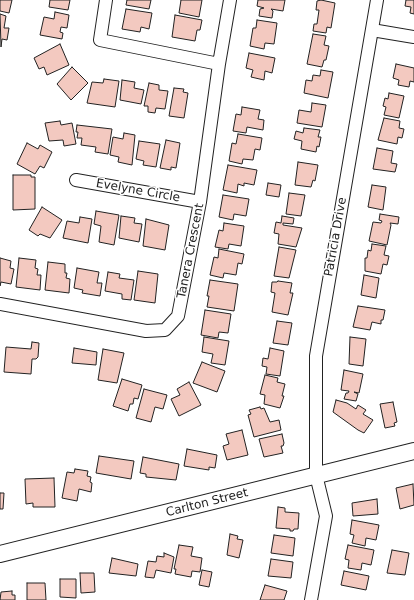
<!DOCTYPE html>
<html>
<head>
<meta charset="utf-8">
<style>
  body { margin:0 }
  canvas { display:block; background:#fff }
</style>
</head>
<body>
<canvas width="414" height="600"></canvas>
<script>
const context = document.querySelector('canvas').getContext('2d');
context.lineJoin = 'round';
function fill(path, color) {
  context.fillStyle = color;
  context.fill(path, 'evenodd');
}
function toPath(rows) {
  const path = new Path2D();
  for (const r of rows) {
    path.moveTo(r[0], r[1]);
    for (let i = 2; i < r.length; i += 2) path.lineTo(r[i], r[i + 1]);
  }
  return path;
}
function trace(path, color, width, dash) {
  context.strokeStyle = color;
  context.lineWidth = width;
  context.lineCap = dash ? 'butt' : 'round';
  context.setLineDash(dash || []);
  context.stroke(path);
}
function drawText(font, color, halo, rows, align = 'center') {
  context.font = font + ' "DejaVu Sans",sans-serif';
  context.lineWidth = 3;
  context.setLineDash([]);
  context.textBaseline = 'middle';
  context.strokeStyle = halo;
  context.fillStyle = color;
  for (const [text, x, y, turn = 0] of rows) {
    context.save();
    context.translate(x, y);
    context.rotate((+turn || 0) * Math.PI / 180);
    context.textAlign = isNaN(turn) ? turn : align;
    if (halo) context.strokeText(text, 0, 0);
    context.fillText(text, 0, 0);
    context.restore();
  }
}
const building = toPath([
  [0,0,12,0,9,13,0,11,0,0],
  [50,0,70,0,68,10,49,7,50,0],
  [127,0,151,0,149,9,126,5,127,0],
  [181,0,202,0,199,17,179,13,181,0],
  [258,0,285,0,283,11,271,9,273,11,272,18,259,16,260,9,264,8,257,6,258,0],
  [321,0,335,3,331,28,327,27,326,33,313,31,314,24,317,24,319,10,316,10,317,1,321,0],
  [406,0,414,0,414,14,410,13,411,7,405,6,406,0],
  [126,9,152,13,149,29,141,27,140,32,122,29,126,9],
  [55,12,69,15,67,28,61,27,60,32,63,33,62,39,40,35,44,17,54,19,55,12],
  [0,14,6,16,4,28,9,28,7,40,2,39,1,47,0,14],
  [175,15,202,20,200,30,197,30,195,41,172,37,175,15],
  [257,20,277,23,274,44,265,43,264,49,250,46,253,28,256,28,257,20],
  [313,34,326,36,324,45,329,46,326,60,324,60,322,67,307,64,313,34],
  [60,44,69,65,47,75,44,67,39,69,34,58,60,44],
  [249,53,275,58,272,73,265,71,264,80,251,77,253,70,246,68,249,53],
  [396,64,414,68,414,82,410,81,409,87,398,85,399,80,393,78,396,64],
  [72,67,88,83,71,100,57,84,72,67],
  [321,70,333,72,328,98,304,93,306,80,312,81,313,75,320,76,321,70],
  [104,79,119,81,115,107,87,103,92,82,103,83,104,79],
  [122,80,135,82,134,88,144,90,141,104,120,100,122,80],
  [149,83,159,85,159,90,168,91,165,109,156,108,155,113,148,112,148,106,144,106,149,83],
  [174,88,184,89,183,92,188,93,184,118,169,116,174,88],
  [389,93,404,96,399,118,384,115,386,107,383,106,385,98,388,99,389,93],
  [312,103,326,105,322,127,297,123,299,110,311,112,312,103],
  [242,107,260,110,258,119,264,120,263,130,247,127,246,133,233,131,236,114,241,115,242,107],
  [384,118,400,121,399,128,404,129,402,138,398,137,397,144,378,140,384,118],
  [60,121,61,125,72,123,76,144,64,146,63,140,49,141,45,123,60,121],
  [77,125,112,129,108,154,95,152,96,147,81,145,82,138,77,138,78,132,76,132,77,125],
  [304,128,320,130,318,137,321,137,319,147,317,146,316,152,301,149,302,141,294,139,296,131,303,133,304,128],
  [124,133,135,135,132,165,118,162,119,157,110,155,113,137,123,139,124,133],
  [238,134,262,138,260,150,255,149,253,160,243,159,242,164,229,161,232,143,236,144,238,134],
  [166,140,180,143,176,168,171,167,171,170,160,168,166,140],
  [139,141,160,144,156,167,143,165,144,161,136,159,139,141],
  [27,143,38,149,40,145,52,152,44,168,40,166,35,174,17,164,27,143],
  [377,148,393,151,391,163,397,164,395,172,373,169,377,148],
  [298,162,318,165,315,181,313,180,311,187,295,185,298,162],
  [228,165,257,170,254,185,244,183,244,186,238,184,237,193,223,190,228,165],
  [13,175,31,175,31,177,35,177,35,209,13,210,13,175],
  [268,183,281,185,279,197,266,195,268,183],
  [372,185,386,187,383,210,368,207,372,185],
  [289,193,305,195,301,216,286,214,289,193],
  [223,195,249,199,246,216,234,214,233,220,219,217,223,195],
  [42,207,62,220,50,238,40,234,38,236,29,230,42,207],
  [96,211,119,215,114,245,99,242,101,226,94,224,96,211],
  [380,214,399,217,398,224,390,223,391,225,387,245,369,241,373,222,381,223,382,221,379,220,380,214],
  [121,216,135,218,134,223,142,224,139,242,119,238,121,216],
  [282,216,294,218,293,224,283,223,283,225,302,228,296,247,278,244,279,234,274,233,276,222,281,223,282,216],
  [80,217,92,219,88,243,63,238,67,221,79,223,80,217],
  [146,219,169,225,165,250,143,246,146,219],
  [224,223,244,226,241,246,229,244,228,249,215,247,219,230,223,231,224,223],
  [372,244,386,246,384,255,389,256,387,265,383,264,381,274,365,271,365,258,367,258,368,250,371,251,372,244],
  [279,247,296,250,289,278,274,276,279,247],
  [219,249,244,254,242,264,238,263,236,275,224,273,223,278,210,275,214,257,218,258,219,249],
  [0,258,11,261,10,268,14,269,11,284,1,282,0,286,0,258],
  [19,258,36,260,35,268,38,269,37,275,41,275,40,290,16,287,19,258],
  [48,262,65,264,65,273,67,273,66,278,70,279,69,293,45,290,48,262],
  [77,268,99,272,97,283,102,283,100,296,82,293,83,290,74,288,77,268],
  [138,271,158,274,155,303,134,300,138,271],
  [108,272,120,274,119,278,134,280,131,300,122,299,122,294,105,291,108,272],
  [364,275,379,278,376,298,361,295,364,275],
  [210,280,238,284,234,311,207,307,209,296,207,296,210,280],
  [278,281,292,283,290,293,293,293,288,315,272,312,275,293,271,292,272,282,277,282,278,281],
  [358,306,385,310,383,320,381,320,381,324,372,322,370,330,353,327,358,306],
  [205,310,231,314,228,333,219,332,218,338,201,335,205,310],
  [277,321,292,323,288,345,273,343,277,321],
  [204,337,229,341,225,365,211,363,213,354,202,352,204,337],
  [350,337,366,339,363,366,349,364,350,337],
  [32,342,39,343,38,357,36,359,32,359,31,374,4,372,6,347,31,349,32,342],
  [74,348,97,352,96,365,72,363,74,348],
  [270,348,284,351,280,376,266,374,267,367,262,366,263,358,268,359,270,348],
  [103,349,124,353,117,383,98,380,103,349],
  [202,362,225,371,217,392,193,383,202,362],
  [344,370,363,374,359,393,354,392,358,394,356,401,344,399,346,393,348,393,349,391,341,390,344,370],
  [265,375,278,378,277,382,285,384,282,396,284,396,280,408,264,404,265,395,260,394,265,375],
  [122,379,142,385,138,399,134,398,133,404,130,404,128,411,113,406,122,379],
  [189,382,201,405,179,416,171,399,180,395,177,389,189,382],
  [144,389,167,395,163,409,155,407,151,422,136,418,144,389],
  [336,400,347,403,356,409,358,405,366,410,363,414,373,420,364,433,358,430,333,412,336,400],
  [393,402,397,422,394,423,395,426,385,428,380,404,393,402],
  [260,407,261,409,264,408,270,422,279,420,281,430,254,437,248,415,251,414,249,410,260,407],
  [242,430,248,455,227,460,223,446,229,444,226,434,242,430],
  [282,434,284,443,283,446,281,446,283,453,264,457,259,439,282,434],
  [187,449,217,455,215,468,209,467,209,470,184,466,187,449],
  [99,456,134,461,131,479,96,473,99,456],
  [143,457,179,464,176,480,146,477,146,474,140,473,143,457],
  [75,469,88,471,87,476,91,477,90,482,92,483,91,492,79,489,77,501,62,498,67,472,74,473,75,469],
  [54,478,55,507,33,507,33,503,26,504,25,479,54,478],
  [413,484,414,505,400,509,396,488,413,484],
  [0,493,4,493,3,509,0,509,0,493],
  [377,499,378,514,353,516,352,503,377,499],
  [278,507,285,508,285,512,299,513,298,529,294,529,293,531,290,531,290,529,276,528,278,507],
  [352,520,379,525,376,540,366,538,365,546,352,543,354,535,350,534,352,520],
  [230,534,238,536,237,539,243,540,239,558,227,555,230,534],
  [274,535,295,538,293,556,271,553,274,535],
  [179,545,193,547,191,556,202,558,200,572,192,571,191,577,175,574,176,569,174,569,179,545],
  [348,545,374,550,371,565,362,563,361,570,348,568,349,560,345,559,348,545],
  [392,550,409,553,405,575,387,573,392,550],
  [164,553,174,557,171,573,156,570,154,578,145,577,148,561,156,562,157,556,164,557,164,553],
  [112,558,138,564,136,576,109,573,112,558],
  [271,559,293,562,291,578,268,576,271,559],
  [202,570,212,572,209,587,199,585,202,570],
  [344,571,369,576,366,590,341,585,344,571],
  [80,573,94,573,95,592,81,593,80,573],
  [60,579,76,579,76,598,60,597,60,579],
  [27,583,45,583,46,600,27,600,27,583],
  [265,585,287,591,284,600,260,600,265,585],
  [12,591,12,595,15,595,15,600,0,600,1,592,12,591]
]);
fill(building, '#f3c9c0');
trace(building, '#222', 1);
const minor = toPath([
  [106,0,100,40,219,64],
  [372,30,414,37],
  [76,180,200,202],
  [0,304,146,331,165,330,178,316,200,202,219,64,230,0],
  [311,600,326,516,316,475,316,356,377,0]
]);
const major = toPath([
  [0,554,414,451]
]);
trace(minor, '#222', 14);
trace(major, '#222', 18);
trace(minor, '#fff', 12);
trace(major, '#fff', 16);
drawText('12px', '#222', '#fff', [
  ["Evelyne Circle",138,191,10],
  ["Patricia Drive",336,237,-80],
  ["Tanera Crescent",191,251,-79],
  ["Carlton Street",207,503,-14]
]);
</script>
</body>
</html>
